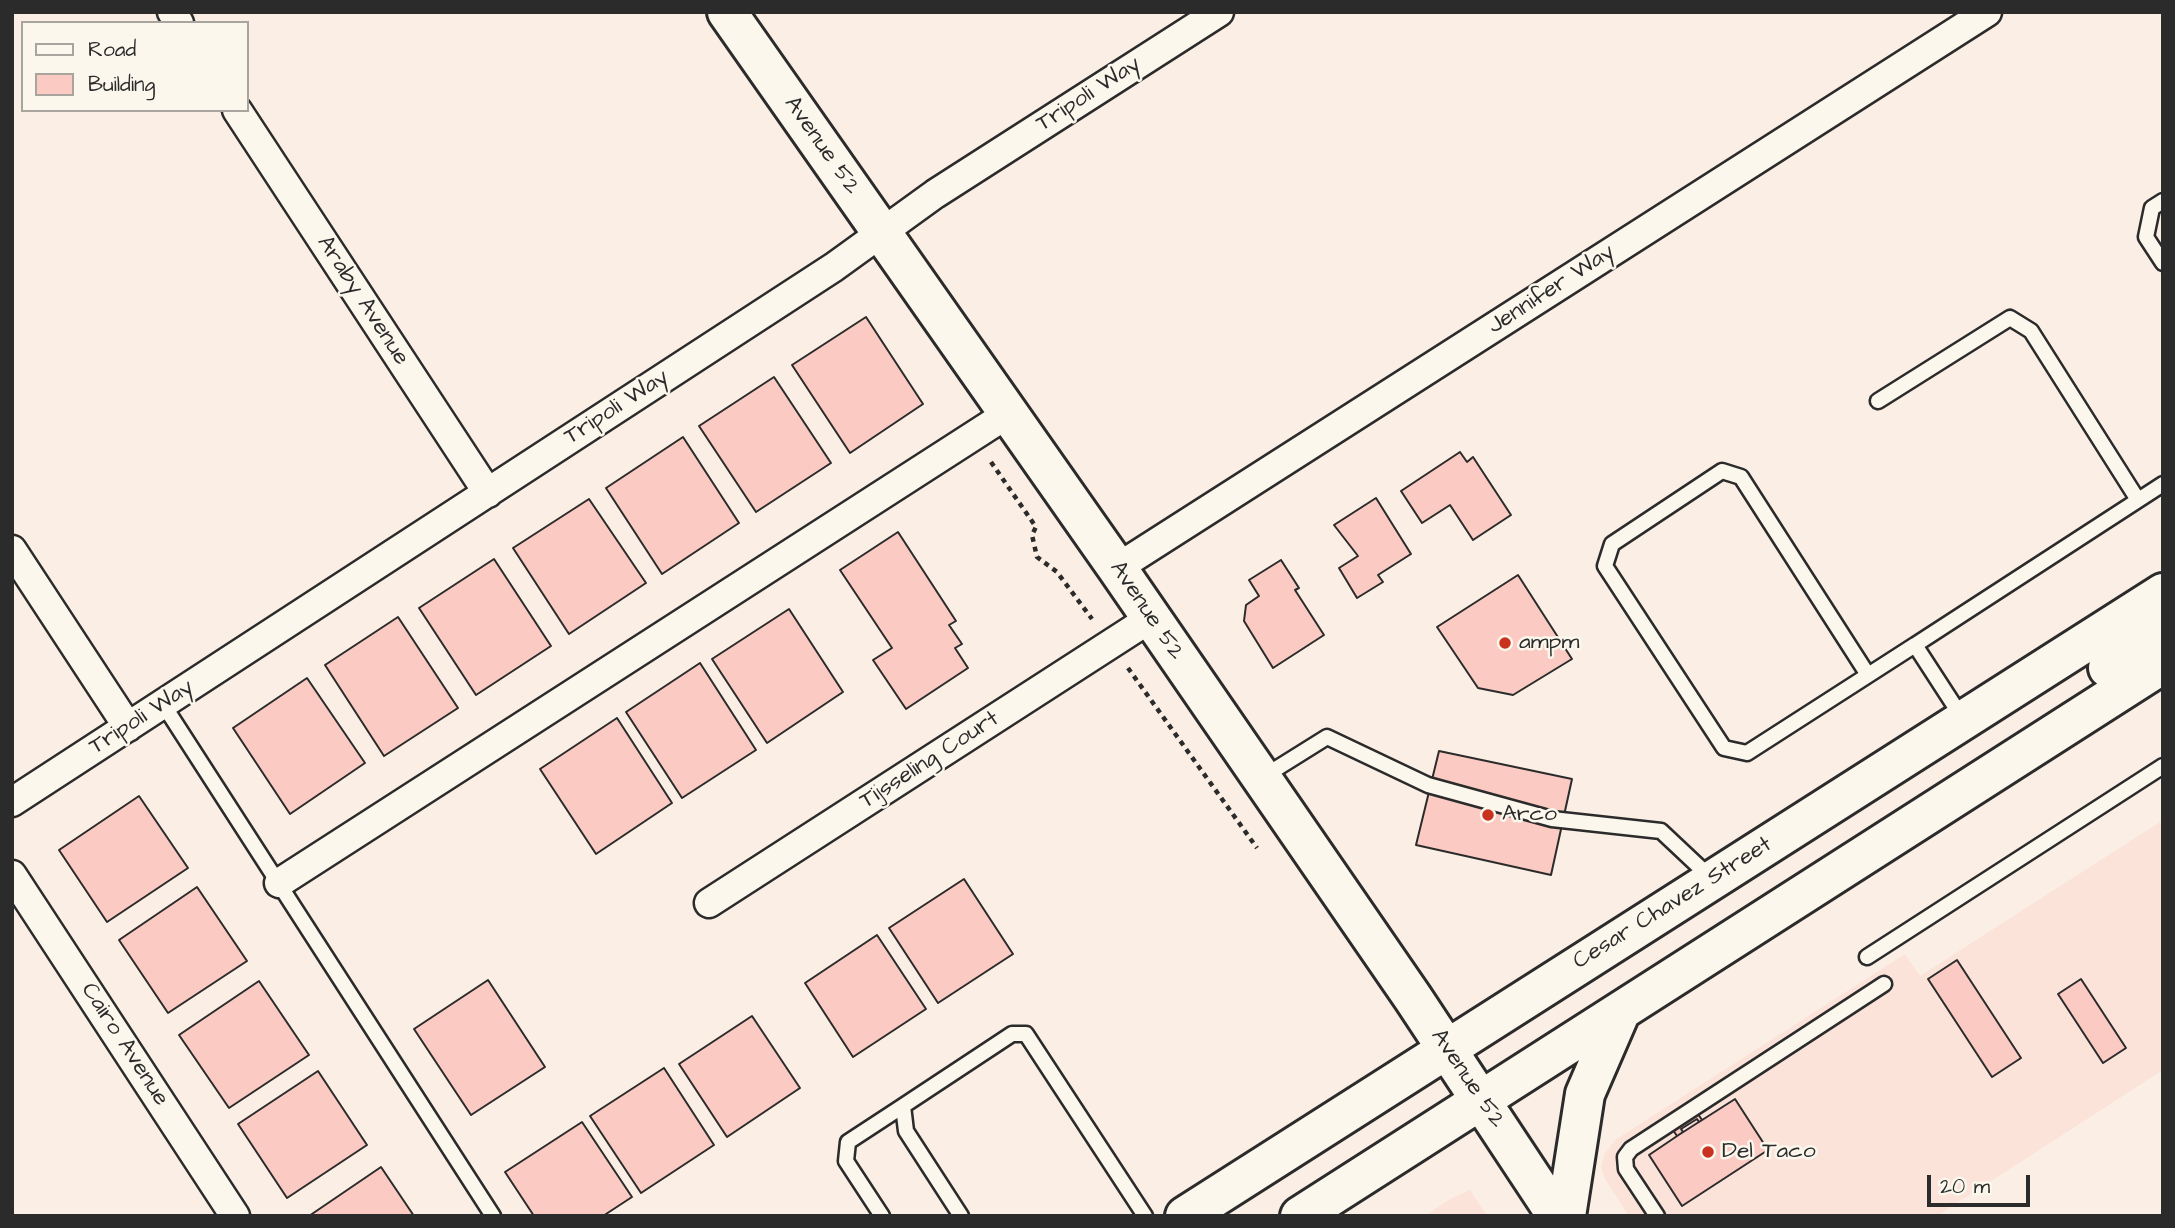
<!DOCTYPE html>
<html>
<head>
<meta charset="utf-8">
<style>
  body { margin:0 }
  #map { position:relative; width:2175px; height:1228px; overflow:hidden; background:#fbeee4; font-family:"Architects Daughter",sans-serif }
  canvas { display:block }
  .frame { position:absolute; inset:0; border:14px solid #2b2b2b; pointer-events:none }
  .legend { position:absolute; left:21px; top:21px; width:228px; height:91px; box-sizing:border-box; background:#fbf7ec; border:2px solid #a8a59f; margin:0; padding:9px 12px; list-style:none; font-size:21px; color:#2b2b2b }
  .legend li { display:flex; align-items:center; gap:14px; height:35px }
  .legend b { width:35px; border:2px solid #a8a59f }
  .scale { position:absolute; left:1927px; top:1175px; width:103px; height:32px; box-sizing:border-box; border:4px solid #2b2b2b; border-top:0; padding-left:9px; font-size:21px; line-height:24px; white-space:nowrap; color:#2b2b2b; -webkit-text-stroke:5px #fbf7ec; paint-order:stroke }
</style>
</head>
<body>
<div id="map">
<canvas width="2175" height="1228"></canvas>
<div class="frame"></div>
<ul class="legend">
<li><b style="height:9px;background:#fbf7ec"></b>Road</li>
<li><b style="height:19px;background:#facac3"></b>Building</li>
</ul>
<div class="scale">20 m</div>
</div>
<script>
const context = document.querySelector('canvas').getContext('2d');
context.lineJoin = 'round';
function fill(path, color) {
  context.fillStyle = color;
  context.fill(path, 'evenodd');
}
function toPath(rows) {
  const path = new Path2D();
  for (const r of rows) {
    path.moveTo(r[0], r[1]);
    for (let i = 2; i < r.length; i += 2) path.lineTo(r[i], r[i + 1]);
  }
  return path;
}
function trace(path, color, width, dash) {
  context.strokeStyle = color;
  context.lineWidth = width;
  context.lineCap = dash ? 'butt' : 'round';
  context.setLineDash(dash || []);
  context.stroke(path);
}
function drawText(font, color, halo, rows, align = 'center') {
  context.font = font + ' "Architects Daughter",sans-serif';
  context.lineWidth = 5;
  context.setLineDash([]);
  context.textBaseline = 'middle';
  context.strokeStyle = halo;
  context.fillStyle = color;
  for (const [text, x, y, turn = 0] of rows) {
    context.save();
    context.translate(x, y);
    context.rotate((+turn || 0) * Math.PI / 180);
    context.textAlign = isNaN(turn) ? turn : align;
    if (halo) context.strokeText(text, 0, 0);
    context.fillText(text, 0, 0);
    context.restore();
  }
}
fill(toPath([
  [2160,822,2163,827,2163,1070,1937,1216,1629,1216,1605,1179,1601,1167,1604,1155,1615,1140,1905,954,1920,976],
  [1470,1190,1487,1216,1425,1216,1450,1199]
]), '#fbe3da');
const building = toPath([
  [866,317,923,404,850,453,792,365,866,317],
  [774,377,831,463,756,512,699,426,774,377],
  [683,437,739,523,662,574,606,488,683,437],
  [1460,452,1467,462,1473,457,1511,515,1473,540,1450,505,1422,523,1401,491,1460,452],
  [1376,498,1411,554,1378,575,1383,582,1357,598,1339,568,1358,556,1334,525,1376,498],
  [589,499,646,583,569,634,513,548,589,499],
  [898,532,956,621,949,625,962,644,955,648,968,668,906,709,873,660,892,648,840,570,898,532],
  [494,559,551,646,476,695,419,608,494,559],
  [1281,560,1299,588,1295,590,1324,635,1273,668,1244,621,1246,605,1259,596,1249,580,1281,560],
  [1518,575,1572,659,1513,695,1478,688,1437,627,1518,575],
  [789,609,843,692,767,743,712,659,789,609],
  [398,617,458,708,384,756,325,665,398,617],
  [700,663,756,750,682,798,626,712,700,663],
  [307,678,365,763,290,814,233,728,307,678],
  [617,718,672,803,596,854,540,769,617,718],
  [1439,751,1572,779,1551,875,1416,845,1439,751],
  [139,796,188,868,107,922,59,850,139,796],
  [964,879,1013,954,938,1003,889,928,964,879],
  [197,887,247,961,168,1013,119,940,197,887],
  [877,935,926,1009,853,1057,805,983,877,935],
  [1957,960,2021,1058,1992,1077,1928,979,1957,960],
  [2081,979,2126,1048,2103,1063,2058,994,2081,979],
  [488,980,545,1067,471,1115,414,1029,488,980],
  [259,981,309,1055,229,1108,179,1035,259,981],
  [752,1016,800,1088,727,1137,679,1064,752,1016],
  [664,1068,714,1145,641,1193,590,1116,664,1068],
  [318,1071,367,1145,287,1198,238,1124,318,1071],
  [1735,1099,1768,1150,1682,1206,1649,1155,1683,1132,1681,1129,1697,1119,1699,1122,1735,1099],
  [1698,1114,1702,1120,1677,1136,1673,1130,1698,1114],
  [582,1122,632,1197,603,1216,534,1216,505,1172,582,1122],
  [381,1167,414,1216,309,1216,381,1167]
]);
fill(building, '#facac3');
trace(building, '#2b2b2b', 2);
const lane = toPath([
  [2163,201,2152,208,2146,237,2163,263],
  [1878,401,2010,318,2031,331,2138,500],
  [1868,675,1741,477,1722,471,1612,544,1605,566,1724,748,1747,753,1915,645],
  [163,704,493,1216],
  [1963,719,1915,645,2163,484],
  [1263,777,1327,737,1428,785,1552,819,1661,831,1711,878],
  [1867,957,2163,766],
  [882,1216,846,1161,848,1142,903,1106],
  [961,1216,906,1131,903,1106,1012,1034,1026,1034,1145,1216],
  [1657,1216,1626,1169,1625,1157,1631,1149,1884,984]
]);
const street = toPath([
  [172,12,179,23],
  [237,110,488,493],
  [12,550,128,727],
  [1117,568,1987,12],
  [12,802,834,267,935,194,1219,12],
  [12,875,235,1216],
  [279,883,1009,413],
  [709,903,1151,618]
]);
const secondary = toPath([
  [727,12,1117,568,1413,998,1557,1216],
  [2108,668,2163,632],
  [1185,1216,2163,593],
  [1300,1216,2163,664],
  [1566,1216,1585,1094,1621,1011]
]);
trace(lane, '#2b2b2b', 19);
trace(street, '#2b2b2b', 33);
trace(secondary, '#2b2b2b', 44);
trace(toPath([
  [991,462,1036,527,1032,535,1037,557,1057,572,1092,619],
  [1128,668,1257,848]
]), '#2b2b2b', 4.5, [5, 5]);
trace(lane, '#fbf7ec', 14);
trace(street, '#fbf7ec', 28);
trace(secondary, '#fbf7ec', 38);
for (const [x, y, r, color] of [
  [1505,643,7,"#c8321e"],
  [1488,815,7,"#c8321e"],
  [1708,1152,7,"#c8321e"]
]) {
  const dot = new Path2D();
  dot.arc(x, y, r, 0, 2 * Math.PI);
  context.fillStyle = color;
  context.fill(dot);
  trace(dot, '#fbf7ec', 2.5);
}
drawText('23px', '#2b2b2b', '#fbf7ec', [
  ["Tripoli Way",1089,95,-33],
  ["Avenue 52",821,146,55],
  ["Jennifer Way",1552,290,-33],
  ["Araby Avenue",362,301,57],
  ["Tripoli Way",617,408,-33],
  ["Avenue 52",1146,611,56],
  ["Tripoli Way",142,718,-33],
  ["Tijsseling Court",930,761,-33],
  ["Cesar Chavez Street",1673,904,-32],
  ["Cairo Avenue",124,1045,57],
  ["Avenue 52",1467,1079,56]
]);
drawText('23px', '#2b2b2b', '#fbf7ec', [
  ["ampm",1519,643],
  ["Arco",1502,815],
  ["Del Taco",1722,1152]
], 'left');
</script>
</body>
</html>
